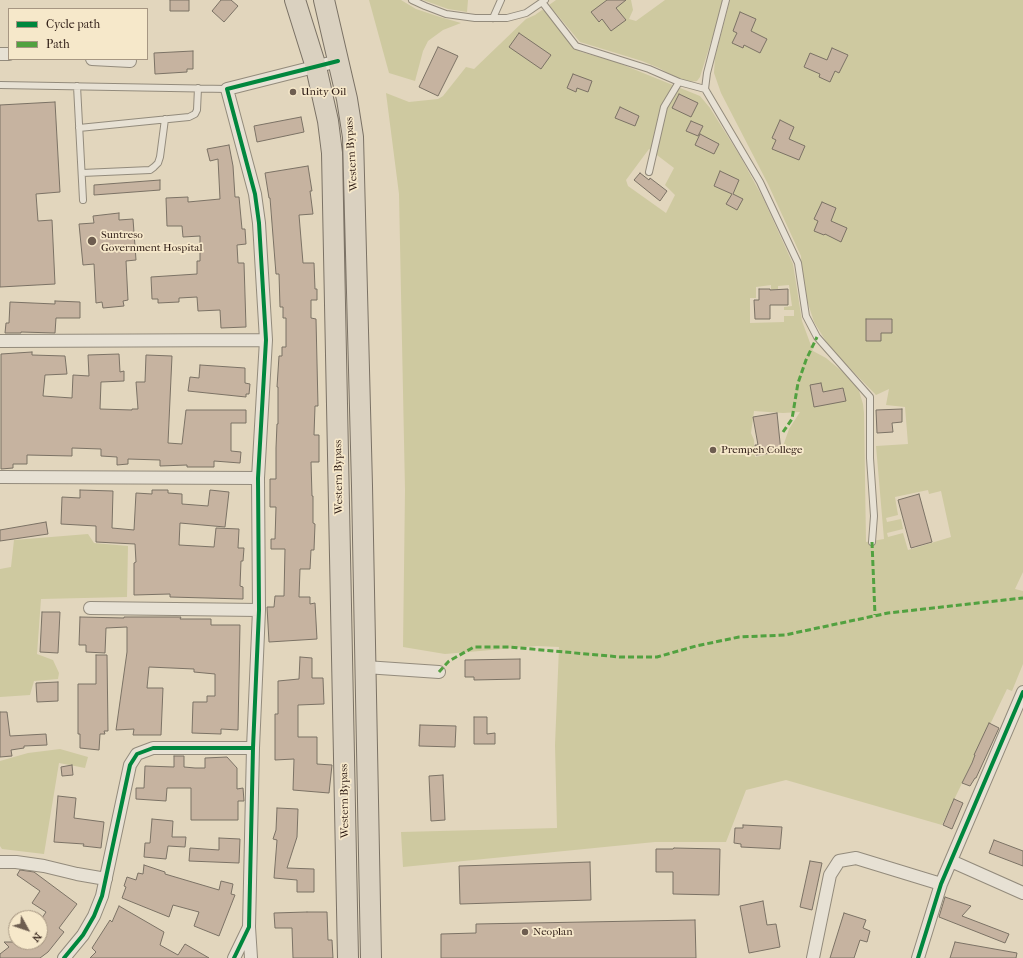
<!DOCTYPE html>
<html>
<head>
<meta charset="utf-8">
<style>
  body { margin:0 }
  #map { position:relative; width:1023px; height:958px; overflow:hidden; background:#e2d6bd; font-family:"IM FELL French Canon",serif }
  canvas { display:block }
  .legend { position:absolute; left:8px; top:8px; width:140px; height:52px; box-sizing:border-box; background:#f6e8ca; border:1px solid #a69682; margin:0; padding:5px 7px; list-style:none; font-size:12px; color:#2e1c15 }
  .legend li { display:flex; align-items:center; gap:8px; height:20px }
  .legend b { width:20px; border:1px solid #a69682 }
  .north { position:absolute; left:8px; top:910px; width:40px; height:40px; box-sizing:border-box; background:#f6e8ca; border:1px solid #a69682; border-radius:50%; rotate:130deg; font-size:11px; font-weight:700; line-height:16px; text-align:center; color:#2e1c15 }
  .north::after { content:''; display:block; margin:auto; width:14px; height:18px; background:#6d5d50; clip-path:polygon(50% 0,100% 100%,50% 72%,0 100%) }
</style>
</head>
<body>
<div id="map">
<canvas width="1023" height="958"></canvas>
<ul class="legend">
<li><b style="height:5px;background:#00873e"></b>Cycle path</li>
<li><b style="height:5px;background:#52a140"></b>Path</li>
</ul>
<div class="north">N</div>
</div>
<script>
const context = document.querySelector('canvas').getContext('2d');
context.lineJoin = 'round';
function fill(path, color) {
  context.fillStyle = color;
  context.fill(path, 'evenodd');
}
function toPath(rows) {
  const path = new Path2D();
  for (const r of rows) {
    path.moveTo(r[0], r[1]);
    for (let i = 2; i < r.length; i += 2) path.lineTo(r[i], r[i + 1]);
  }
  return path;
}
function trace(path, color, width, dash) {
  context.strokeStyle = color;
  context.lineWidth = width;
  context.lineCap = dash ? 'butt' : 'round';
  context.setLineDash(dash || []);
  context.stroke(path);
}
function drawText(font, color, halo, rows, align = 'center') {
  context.font = font + ' "IM FELL French Canon",serif';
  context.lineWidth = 3.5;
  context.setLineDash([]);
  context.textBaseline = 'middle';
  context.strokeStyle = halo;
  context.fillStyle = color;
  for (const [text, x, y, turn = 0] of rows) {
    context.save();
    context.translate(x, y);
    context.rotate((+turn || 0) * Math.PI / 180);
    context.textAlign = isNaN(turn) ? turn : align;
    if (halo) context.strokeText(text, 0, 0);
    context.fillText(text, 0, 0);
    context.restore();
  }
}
fill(toPath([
  [369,0,401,0,416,9,440,17,461,23,443,30,428,41,423,51,415,81,389,73],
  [423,0,468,0,467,12,448,9],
  [556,0,631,0,633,10,629,19,636,21,665,0,724,0,700,77,697,81,688,82,680,80,659,68,642,61,580,42,549,5],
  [730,0,1023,0,1023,572,1015,589,1023,591,1023,664,1012,691,1007,689,942,825,786,780,746,790,726,842,655,842,403,867,401,832,557,828,555,745,559,647,537,646,445,654,403,647,405,490,399,194,386,93,409,102,438,99,443,96,466,67,474,69,526,19,535,15,542,10,545,11,572,46,581,52,616,62,700,96,710,108,740,156,763,198,793,264,802,321,813,351,826,358,850,378,859,391,863,404,864,413,866,542,884,539,876,446,908,444,905,407,886,405,889,389,876,395,830,348,814,322,803,288,801,256,768,184,721,93,714,73,715,57],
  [649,149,674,168,665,185,675,195,666,213,628,186,626,180],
  [771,285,771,291,774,292,775,289,778,289,778,286,789,285,792,306,784,307,784,310,794,310,794,316,784,316,784,322,750,323,750,298,756,298,756,287],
  [754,411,783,413,800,412,789,429,781,452,755,457,754,440,751,433],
  [928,490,929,494,941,491,951,537,908,550,903,533,888,537,887,533,903,529,901,519,887,522,886,518,898,515,895,497],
  [88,534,94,543,128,546,127,597,41,599,37,654,53,660,59,673,58,679,34,681,30,695,0,697,0,569,11,567,14,540],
  [60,749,88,757,85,768,59,763,44,854,2,849,0,846,0,761,28,753]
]), '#cec9a0');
const building = toPath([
  [170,0,189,0,189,11,170,11,170,0],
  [221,0,231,0,238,6,224,22,212,11,221,0],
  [607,0,626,0,616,8,626,20,611,31,602,19,599,22,591,12,607,0],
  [740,12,756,19,751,31,767,39,760,53,744,45,743,48,732,43,737,33,733,31,740,12],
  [519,33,551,55,541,69,509,47,519,33],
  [438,47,458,56,438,96,419,87,438,47],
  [832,48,848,55,839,73,835,71,830,82,819,77,820,74,804,67,810,53,827,60,832,48],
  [193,51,193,69,187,69,187,72,155,74,154,53,193,51],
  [573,74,592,81,588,92,577,88,576,92,567,88,573,74],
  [679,94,698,103,691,117,672,108,679,94],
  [55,102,60,192,36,194,38,221,52,220,55,284,0,287,0,105,55,102],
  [620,107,639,116,635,126,615,118,620,107],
  [301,117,304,132,257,142,254,126,301,117],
  [780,120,794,127,789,139,805,146,799,160,772,149,776,140,772,138,780,120],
  [691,121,703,126,698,136,686,131,691,121],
  [700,134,719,144,714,154,695,145,700,134],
  [229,145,233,166,235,197,239,197,242,229,245,229,246,244,237,245,238,263,244,263,246,327,221,328,220,310,198,311,197,297,179,298,179,302,158,303,158,299,152,299,151,277,197,274,197,261,200,261,200,236,183,237,182,226,167,226,166,198,188,197,188,202,220,199,218,159,210,161,207,149,229,145],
  [308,166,312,191,310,191,313,214,299,215,303,263,314,263,315,289,317,289,317,300,311,300,311,318,316,319,318,406,315,406,314,435,319,435,319,462,311,462,312,496,313,496,313,523,315,524,314,550,311,550,310,569,300,569,299,597,310,597,310,604,315,603,317,639,269,642,267,607,274,607,275,596,284,596,285,549,271,549,271,539,275,539,276,507,270,507,270,479,276,479,276,448,277,424,278,424,278,387,277,387,279,356,282,356,282,347,286,347,286,318,283,318,283,307,280,307,279,274,276,274,270,198,269,198,265,173,308,166],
  [720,171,739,180,733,194,743,199,737,210,726,204,732,194,714,186,720,171],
  [640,173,649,180,650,178,667,191,660,201,634,180,640,173],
  [160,180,160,190,94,195,94,185,160,180],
  [822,202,836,208,831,221,847,228,841,242,825,234,824,235,814,231,818,221,814,219,822,202],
  [119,213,119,220,133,219,136,260,126,261,128,300,123,301,124,306,103,308,102,302,96,303,94,264,83,265,79,224,94,223,93,216,119,213],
  [759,289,770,289,770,290,788,289,788,305,770,305,770,319,755,319,754,300,759,300,759,289],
  [55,301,80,302,80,318,56,318,55,333,21,332,21,333,5,333,6,323,9,323,10,302,55,304,55,301],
  [866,319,892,319,892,333,881,333,881,341,866,341,866,319],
  [32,352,32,355,65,356,67,374,45,375,43,396,72,398,73,375,89,376,88,355,119,354,120,372,124,371,124,381,101,382,100,409,132,410,132,409,138,409,136,382,145,382,146,355,172,356,168,443,182,444,186,410,246,410,246,423,231,423,231,451,241,452,240,463,214,461,214,467,187,467,187,465,160,466,160,460,128,459,128,464,117,465,117,457,101,456,101,449,72,448,72,456,27,455,27,464,13,464,13,468,1,469,1,354,32,352],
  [200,365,245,368,245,383,250,384,249,394,246,394,246,397,188,391,190,377,199,378,200,365],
  [821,383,823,392,843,388,846,401,814,407,810,385,821,383],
  [902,409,902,422,892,423,893,432,877,433,876,410,902,409],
  [777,413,781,452,756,455,755,445,758,445,753,417,777,413],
  [80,490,113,491,112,528,134,530,136,493,152,494,152,490,168,490,168,493,182,494,182,504,208,506,210,490,229,492,225,527,180,523,179,545,214,547,216,528,239,529,238,548,244,548,243,561,241,561,240,586,243,587,243,599,170,597,170,594,134,595,134,563,136,562,135,544,96,542,96,526,61,524,62,497,80,498,80,490],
  [919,494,932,542,911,548,898,500,919,494],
  [46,522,48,534,0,541,0,530,46,522],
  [42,612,60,612,58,653,40,652,42,612],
  [80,617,124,618,124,617,181,617,180,619,211,619,211,625,240,625,238,730,221,729,221,734,192,733,193,702,207,702,207,696,215,696,215,674,194,672,194,669,149,667,147,688,163,688,161,735,133,735,134,729,116,730,127,652,127,627,106,628,105,653,86,652,86,645,79,645,80,617],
  [96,655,107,655,108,731,104,731,105,734,100,734,99,750,80,748,80,734,78,734,78,684,96,684,96,655],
  [300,657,312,658,312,678,323,678,324,704,298,705,298,737,317,737,317,764,332,765,329,793,293,790,294,759,275,760,275,714,278,714,278,681,299,679,300,657],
  [520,659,520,679,474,680,474,677,465,677,465,660,520,659],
  [58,682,58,701,37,702,36,683,58,682],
  [0,712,7,712,10,736,46,734,47,745,24,746,24,748,11,750,12,756,0,757,0,712],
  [474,717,487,717,487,734,495,733,495,744,474,744,474,717],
  [989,723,999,728,976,778,975,778,970,786,962,783,972,763,975,755,974,755,989,723],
  [420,725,456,726,455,747,419,746,420,725],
  [174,756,184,756,184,767,195,768,205,768,205,758,227,757,237,768,237,789,243,788,244,801,238,801,238,820,191,820,191,788,167,788,166,801,136,799,136,788,144,788,145,766,174,767,174,756],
  [72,765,73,775,62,776,61,767,72,765],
  [443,775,445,820,431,821,429,776,443,775],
  [58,796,76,798,74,818,104,822,101,848,83,846,84,844,54,842,58,796],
  [954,799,963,803,952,829,943,825,954,799],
  [277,808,298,809,297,837,287,868,314,869,314,892,297,892,297,880,274,878,277,840,273,839,276,830,277,808],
  [152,819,173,821,172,837,186,837,185,847,168,846,166,859,144,857,145,843,150,843,152,819],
  [743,825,782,827,780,849,741,847,741,844,734,843,735,828,743,828,743,825],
  [219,838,240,839,239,863,189,861,190,848,219,850,219,838],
  [994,840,1023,851,1023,866,989,853,994,840],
  [674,848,720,849,719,895,673,894,673,872,656,872,656,849,673,849,674,848],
  [810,861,822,863,812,910,800,907,810,861],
  [590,862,591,900,460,904,459,866,590,862],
  [144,865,165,872,165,874,219,890,221,881,233,884,231,894,235,895,219,936,194,926,199,912,173,905,169,917,122,898,126,887,124,886,127,877,136,880,138,873,143,874,144,865],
  [20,870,34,872,77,904,59,928,64,932,48,952,40,958,0,958,0,954,9,947,4,942,40,942,40,921,46,912,32,903,40,891,17,875,20,870],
  [945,897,971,906,962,916,1009,934,1005,943,939,917,945,897],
  [763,901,767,925,776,924,780,947,749,953,740,906,763,901],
  [119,906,164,932,160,945,178,955,185,944,209,958,90,958,96,952,92,948,110,920,112,922,119,906],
  [307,912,327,912,328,940,332,940,333,958,293,958,292,928,275,928,274,913,307,912],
  [844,913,866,920,863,928,870,931,867,942,860,940,854,958,830,958,844,913],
  [695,920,696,958,441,958,441,934,476,933,476,924,695,920],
  [955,942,1017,953,1016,958,950,958,955,942]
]);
fill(building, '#c6b3a0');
trace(building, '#7b7265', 1);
const service = toPath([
  [412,0,425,6,446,14,475,18,507,18,526,13,545,0],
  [542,2,576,46,649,69,679,82,705,89,760,182,798,263,806,316,817,337,870,397,870,458,874,516,872,542],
  [493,18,501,0],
  [0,85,227,89],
  [77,86,83,200],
  [705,89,707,73,726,0],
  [79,128,189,117,195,114,197,110,198,88],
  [649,172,664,107,679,82],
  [82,173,150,170,154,167,158,163,160,157,165,119]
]);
const minor = toPath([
  [0,54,9,54],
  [92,59,130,61],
  [0,341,266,340],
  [0,477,258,478],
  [90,608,259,610],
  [365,667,439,672],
  [951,861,1023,893],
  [0,862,16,862,44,866,77,874,106,879],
  [249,927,251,958],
  [64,958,83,935,94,916,102,896,130,765,137,754,153,748,253,748],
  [234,958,249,927,253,748,259,610,258,478,266,340,259,223,255,194,227,89,338,61],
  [813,958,830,875,839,861,856,858,941,884],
  [918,958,941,884,1023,692]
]);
const trunk = toPath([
  [295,0,316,67,328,121,332,153,348,958],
  [324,0,347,99,353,137,362,486,371,958]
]);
trace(service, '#938b7c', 8);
trace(minor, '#938b7c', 14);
trace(trunk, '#7b7265', 22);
trace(service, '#e7e1d4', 6);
trace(minor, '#e7e1d4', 12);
trace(trunk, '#dad1c0', 20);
trace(toPath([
  [783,432,792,419,798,383,806,360,817,337],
  [872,542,875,615],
  [439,672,449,661,474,647,509,647,620,657,657,657,696,646,739,637,785,635,888,613,1023,598]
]), '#52a140', 3, [6, 3]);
trace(toPath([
  [64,958,83,935,94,916,102,896,130,765,137,754,153,748,253,748],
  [234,958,249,927,253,748,259,610,258,478,266,340,259,223,255,194,227,89,338,61],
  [918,958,941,884,1023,692]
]), '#00873e', 4);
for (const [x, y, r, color] of [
  [293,92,4,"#6d5d50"],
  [92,241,5,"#6d5d50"],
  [713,450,4,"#6d5d50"],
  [525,932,4,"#6d5d50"]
]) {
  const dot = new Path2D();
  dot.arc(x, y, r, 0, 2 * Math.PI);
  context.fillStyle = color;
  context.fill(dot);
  trace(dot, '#f6e8ca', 1.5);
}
drawText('11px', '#2e1c15', '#f6e8ca', [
  ["Unity Oil",301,92],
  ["Suntreso",101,235],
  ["Government Hospital",101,248],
  ["Prempeh College",721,450],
  ["Neoplan",533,932]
], 'left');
drawText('11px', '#2e1c15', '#f6e8ca', [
  ["Western Bypass",352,154,-94],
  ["Western Bypass",339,477,-91],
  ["Western Bypass",345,801,-91]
]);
</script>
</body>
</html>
